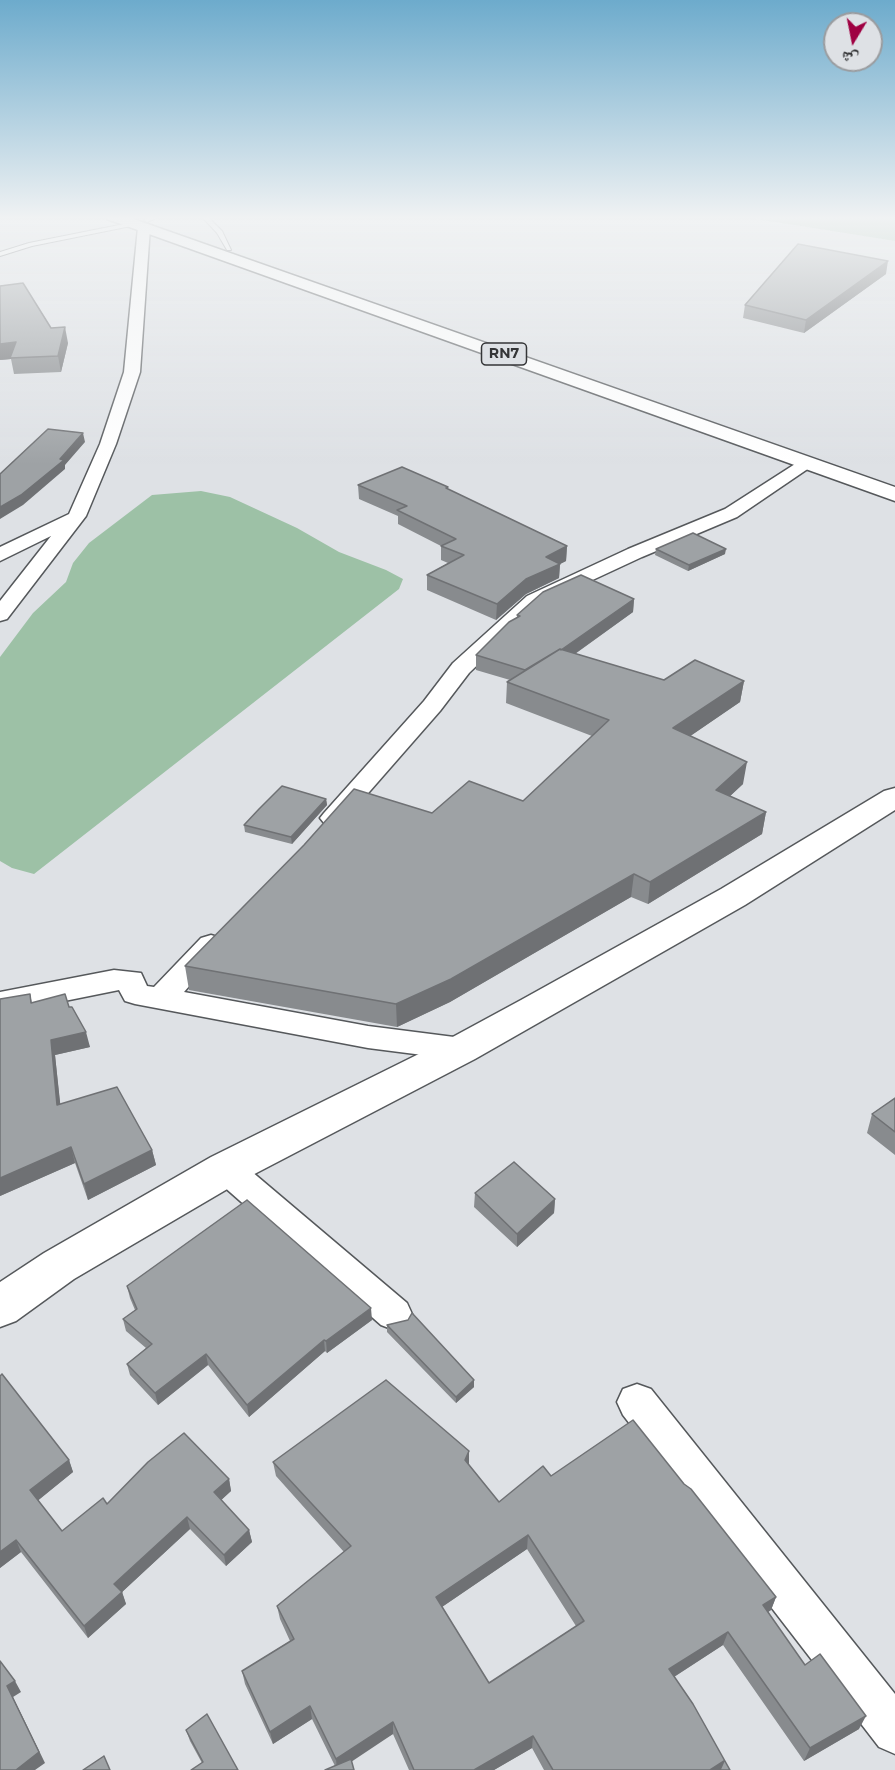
<!DOCTYPE html>
<html>
<head>
<meta charset="utf-8">
<style>
  body { margin:0 }
  #map { position:relative; width:895px; height:1770px; overflow:hidden; background:#dee1e5; font-family:Montserrat,"Noto Naskh Arabic",sans-serif }
  canvas { display:block }
  .north { position:absolute; left:823px; top:12px; width:60px; height:60px; box-sizing:border-box; background:#dee1e5; border:2px solid #9a9c9f; border-radius:50%; rotate:190deg; font-size:16px; font-weight:700; line-height:24px; text-align:center; color:#343537 }
  .north::after { content:''; display:block; margin:auto; width:21px; height:27px; background:#9f0142; clip-path:polygon(50% 0,100% 100%,50% 72%,0 100%) }
</style>
</head>
<body>
<div id="map">
<canvas width="895" height="1770"></canvas>
<div class="north">ش</div>
</div>
<script>
const context = document.querySelector('canvas').getContext('2d');
context.lineJoin = 'round';
function fill(path, color) {
  context.fillStyle = color;
  context.fill(path, 'evenodd');
}
function toPath(rows) {
  const path = new Path2D();
  for (const r of rows) {
    path.moveTo(r[0], r[1]);
    for (let i = 2; i < r.length; i += 2) path.lineTo(r[i], r[i + 1]);
  }
  return path;
}
function trace(path, color, width, dash) {
  context.strokeStyle = color;
  context.lineWidth = width;
  context.lineCap = dash ? 'butt' : 'round';
  context.setLineDash(dash || []);
  context.stroke(path);
}
function drawText(font, color, halo, rows, align = 'center') {
  context.font = font + ' Montserrat,sans-serif';
  context.lineWidth = 6;
  context.setLineDash([]);
  context.textBaseline = 'middle';
  context.strokeStyle = halo;
  context.fillStyle = color;
  for (const [text, x, y, turn = 0] of rows) {
    context.save();
    context.translate(x, y);
    context.rotate((+turn || 0) * Math.PI / 180);
    context.textAlign = isNaN(turn) ? turn : align;
    if (halo) context.strokeText(text, 0, 0);
    context.fillText(text, 0, 0);
    context.restore();
  }
}
fill(toPath([
  [738,216,895,216,895,241],
  [201,491,230,497,297,528,339,552,386,570,403,579,399,589,34,874,12,868,0,861,0,657,33,613,66,582,73,563,89,543,152,495]
]), '#9dc1a6');
const service = toPath([
  [153,216,161,216,147,222,144,220,153,216],
  [201,216,207,216,222,231,231,250,227,250,217,233,201,216],
  [134,222,136,225,32,246,0,256,0,252,29,243,134,222]
]);
const minor = toPath([
  [144,223,150,227,140,372,116,444,86,516,7,619,0,621,0,601,51,536,0,561,0,547,69,514,100,444,124,372,138,227,144,223],
  [806,457,815,462,812,466,737,517,642,557,541,604,469,673,440,711,342,823,333,826,324,823,320,818,324,813,424,701,453,663,527,596,628,549,725,509,806,457],
  [211,935,221,938,225,945,184,992,368,1026,462,1038,473,1041,477,1049,473,1057,462,1060,368,1048,135,1004,125,1001,119,990,0,1014,0,992,114,970,141,973,147,986,154,987,201,938,211,935],
  [226,1156,238,1160,407,1303,412,1314,407,1325,394,1330,381,1325,214,1178,209,1169,214,1160,226,1156],
  [637,1384,651,1389,895,1694,895,1754,879,1747,623,1415,617,1402,623,1389,637,1384]
]);
const tertiary = toPath([
  [895,788,895,810,745,905,475,1059,241,1181,74,1279,16,1321,0,1327,0,1282,44,1253,211,1157,449,1039,521,1000,721,889,884,791,895,788]
]);
const trunk = toPath([
  [105,216,125,216,895,487,895,501,107,219,105,216]
]);
trace(service, '#55585b', 2);
trace(minor, '#55585b', 3);
trace(tertiary, '#55585b', 3);
trace(trunk, '#55585b', 3);
fill(service, '#fff');
fill(minor, '#fff');
fill(tertiary, '#fff');
fill(trunk, '#fff');
fill(toPath([
  [886,274,804,333,743,318,745,305],
  [51,328,68,343,61,372,14,374,11,359,0,360],
  [358,485,448,489,567,546,566,561,560,564,559,578,526,594,496,620,427,590,427,575,448,563,441,560,441,546,398,524,398,516,359,499],
  [656,549,725,554,688,571,655,555],
  [634,599,633,612,575,654,664,680,744,681,740,702,690,736,743,784,730,796,766,812,762,834,648,904,631,897,450,1002,397,1027,189,990,185,966,432,813,523,801,592,736,506,703,507,682,510,680,476,670,476,655,517,617,517,615],
  [326,799,327,805,292,844,245,832,244,825],
  [30,994,32,1003,69,1007,90,1047,55,1055,60,1104,152,1150,156,1165,88,1200,75,1163,0,1196],
  [895,1098,895,1155,867,1133,872,1114],
  [475,1193,555,1199,554,1213,517,1247,474,1207],
  [127,1286,372,1320,327,1353,325,1351,249,1417,208,1365,158,1405,130,1375,127,1364,146,1348,126,1331,123,1319,135,1310,130,1298],
  [408,1320,474,1380,474,1387,456,1403,387,1332,387,1325],
  [0,1376,69,1460,73,1472,38,1500,62,1531,107,1504,229,1479,231,1491,221,1500,249,1530,252,1542,226,1566,190,1529,122,1592,126,1604,88,1638,21,1552,0,1568],
  [273,1462,469,1465,499,1502,551,1476,684,1484,776,1597,771,1610,768,1612,805,1665,859,1729,804,1761,723,1645,674,1677,730,1770,544,1770,532,1748,494,1770,409,1770,393,1734,335,1766,312,1719,273,1744,245,1684,242,1671,290,1641,280,1619,277,1606,344,1552,276,1476],
  [527,1549,576,1626,489,1683,442,1607],
  [186,1730,238,1770,202,1763,190,1741]
]), '#888b8e');
fill(toPath([
  [888,261,886,274,804,333,806,320],
  [65,327,68,343,61,372,58,356],
  [16,342,11,359,0,360,0,344],
  [83,433,85,442,65,465,65,469,23,505,0,519,0,507,60,459],
  [567,546,566,561,560,564,559,578,526,594,496,620,497,604,546,557],
  [726,549,725,554,688,571,689,565],
  [634,599,633,612,530,686,530,672],
  [744,681,740,702,670,750,673,728],
  [747,762,743,784,713,812,716,790],
  [326,799,327,805,292,844,291,837],
  [766,812,762,834,648,904,650,882],
  [634,874,631,897,450,1002,397,1027,396,1004],
  [86,1032,90,1047,55,1055,62,1120,57,1105,51,1040],
  [71,1147,75,1163,0,1196,0,1178],
  [152,1150,156,1165,88,1200,84,1184],
  [555,1199,554,1213,517,1247,517,1234],
  [371,1308,372,1320,327,1353,326,1341],
  [324,1340,325,1351,249,1417,247,1405],
  [206,1354,208,1365,158,1405,155,1393],
  [474,1380,474,1387,456,1403,456,1397],
  [469,1451,469,1466,465,1460],
  [69,1460,73,1472,35,1503,30,1490],
  [229,1479,231,1491,217,1504,214,1492],
  [187,1517,190,1529,121,1593,122,1592,126,1604,88,1638,84,1626,114,1584],
  [249,1530,252,1542,226,1566,224,1555],
  [528,1535,527,1549,436,1611,436,1597],
  [16,1540,21,1552,0,1568,0,1552],
  [776,1597,771,1610,758,1619,763,1605],
  [728,1632,723,1645,666,1682,669,1669],
  [15,1681,21,1692,13,1697,45,1763,35,1770,16,1770,7,1686],
  [310,1706,312,1719,273,1744,270,1732],
  [866,1716,859,1729,804,1761,810,1748],
  [393,1722,393,1734,339,1770,337,1770,336,1759],
  [533,1736,532,1748,494,1770,474,1770],
  [724,1761,721,1770,710,1770]
]), '#6f7174');
const building = toPath([
  [798,244,888,261,806,320,745,305,798,244],
  [23,283,51,328,65,327,58,356,10,358,16,342,0,344,0,286,23,283],
  [48,429,83,433,60,459,64,460,21,495,0,507,0,474,48,429],
  [402,467,448,487,446,488,567,546,546,557,560,564,526,579,497,604,427,575,464,555,441,546,456,539,397,510,407,506,358,485,402,467],
  [693,533,726,549,689,565,656,549,693,533],
  [581,575,634,599,561,650,560,649,525,670,476,655,509,622,520,616,517,615,543,592,581,575],
  [560,649,664,680,695,660,744,681,673,728,747,762,716,790,766,812,650,882,634,874,451,979,396,1004,185,966,304,845,354,789,432,813,469,781,523,801,609,720,507,682,560,649],
  [282,786,326,799,291,837,244,825,259,809,282,786],
  [30,994,31,1003,65,994,69,1007,72,1007,86,1032,51,1040,57,1105,117,1087,152,1150,84,1184,71,1147,0,1178,0,999,30,994],
  [895,1098,895,1132,872,1114,895,1098],
  [514,1162,555,1199,517,1234,475,1193,514,1162],
  [247,1200,371,1308,326,1341,324,1340,247,1405,206,1354,155,1393,127,1364,152,1344,123,1319,137,1309,127,1286,247,1200],
  [412,1313,474,1380,456,1397,387,1325,408,1320,412,1313],
  [2,1374,69,1460,30,1490,62,1531,103,1498,107,1504,148,1462,184,1433,229,1479,214,1492,249,1530,224,1555,187,1517,114,1584,122,1592,84,1626,16,1540,0,1552,0,1376,2,1374],
  [386,1380,469,1451,465,1460,499,1502,543,1466,551,1476,633,1420,684,1484,691,1489,776,1597,763,1605,805,1665,820,1654,866,1716,810,1748,728,1632,669,1669,693,1704,730,1770,720,1770,724,1761,710,1770,553,1770,533,1736,474,1770,414,1770,393,1722,336,1759,310,1706,270,1732,242,1671,294,1639,277,1606,351,1546,273,1462,386,1380],
  [528,1535,584,1621,489,1683,436,1597,528,1535],
  [0,1661,15,1681,7,1686,39,1752,16,1770,0,1770,0,1661],
  [207,1714,238,1770,191,1770,203,1762,186,1730,207,1714],
  [104,1756,110,1770,83,1770,104,1756],
  [351,1759,354,1770,325,1770,351,1759]
]);
fill(building, '#9ea2a5');
trace(building, '#6f7174', 1.5);
const sky = context.createLinearGradient(0, 0, 0, 464);
sky.addColorStop(0, '#6dabcc');
sky.addColorStop(0.47, '#f0f2f3');
sky.addColorStop(1, '#f0f2f300');
context.fillStyle = sky;
context.fillRect(0, 0, 895, 464);
for (const [x, y, w] of [
  [504,354,45]
]) {
  const box = new Path2D();
  box.roundRect(x - w / 2, y - 11, w, 22, 4.5);
  context.fillStyle = '#dee1e5';
  context.fill(box);
  trace(box, '#343537', 1.5);
}
drawText('bold 14px', '#343537', null, [
  ["RN7",504,354]
]);
</script>
</body>
</html>
